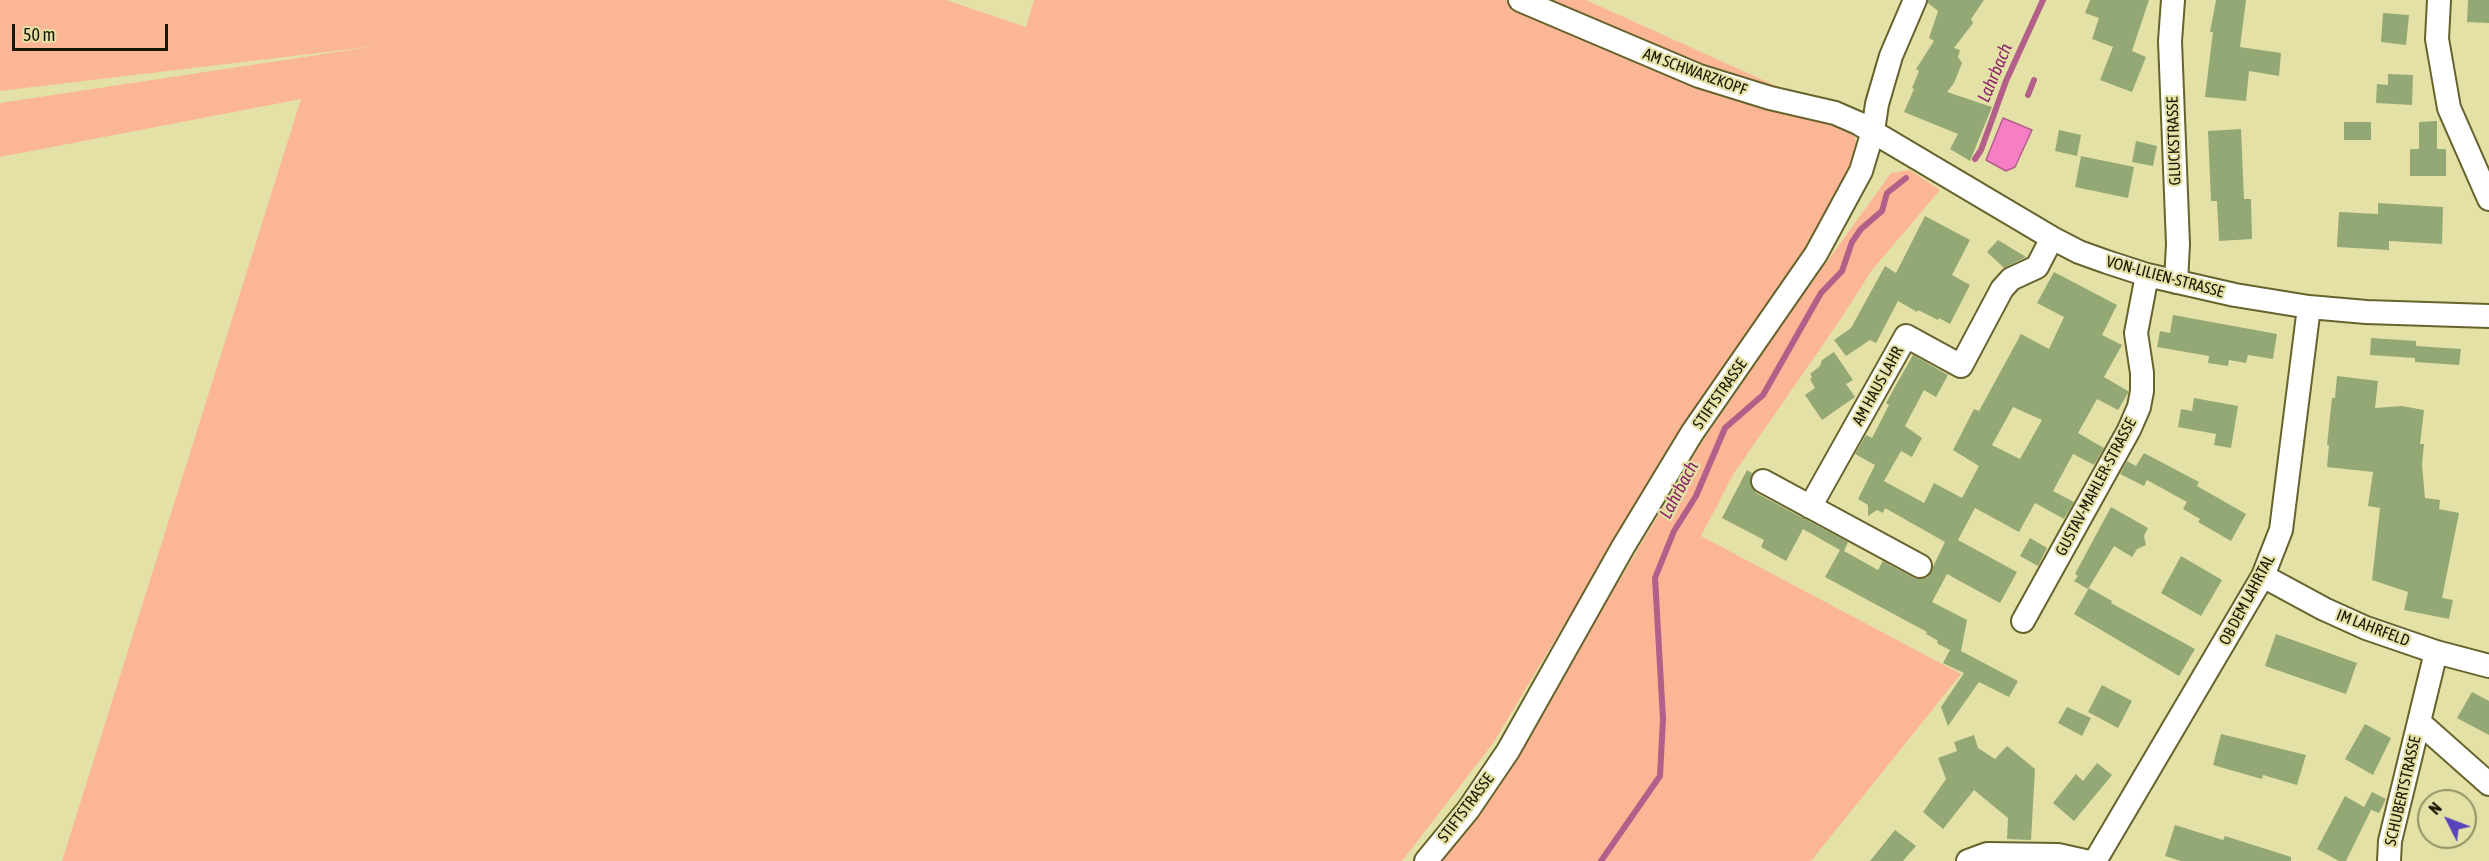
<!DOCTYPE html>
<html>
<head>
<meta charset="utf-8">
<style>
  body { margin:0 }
  #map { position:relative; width:2489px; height:861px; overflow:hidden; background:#e4e1a7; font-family:"Asap Condensed",sans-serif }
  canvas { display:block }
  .north { position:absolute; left:2417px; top:789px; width:60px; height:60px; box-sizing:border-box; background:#e4e1a7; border:2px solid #929065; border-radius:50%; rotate:312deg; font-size:16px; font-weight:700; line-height:24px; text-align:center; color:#181602 }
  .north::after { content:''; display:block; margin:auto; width:21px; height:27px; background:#5943bb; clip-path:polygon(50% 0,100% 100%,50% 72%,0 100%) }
  .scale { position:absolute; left:12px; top:24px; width:156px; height:27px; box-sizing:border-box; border:3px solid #181602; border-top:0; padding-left:8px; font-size:18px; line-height:21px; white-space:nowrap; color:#181602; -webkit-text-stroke:4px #e4e1a7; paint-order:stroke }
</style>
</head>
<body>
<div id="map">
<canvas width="2489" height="861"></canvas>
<div class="north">N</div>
<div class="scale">50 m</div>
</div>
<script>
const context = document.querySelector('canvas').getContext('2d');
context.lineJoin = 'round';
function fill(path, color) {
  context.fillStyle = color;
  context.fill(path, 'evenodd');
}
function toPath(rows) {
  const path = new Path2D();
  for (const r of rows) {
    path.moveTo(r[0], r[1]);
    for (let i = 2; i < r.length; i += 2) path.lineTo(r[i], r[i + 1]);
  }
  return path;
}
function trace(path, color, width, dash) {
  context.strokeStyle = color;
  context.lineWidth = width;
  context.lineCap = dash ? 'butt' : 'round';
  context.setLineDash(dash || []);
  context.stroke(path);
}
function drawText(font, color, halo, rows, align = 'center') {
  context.font = font + ' "Asap Condensed",sans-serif';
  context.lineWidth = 4.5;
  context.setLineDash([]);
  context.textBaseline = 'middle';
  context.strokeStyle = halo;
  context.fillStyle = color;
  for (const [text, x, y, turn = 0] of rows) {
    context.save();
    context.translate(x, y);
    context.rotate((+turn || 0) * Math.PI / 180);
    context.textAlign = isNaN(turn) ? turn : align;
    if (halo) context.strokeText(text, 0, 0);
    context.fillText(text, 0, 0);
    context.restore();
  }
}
fill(toPath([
  [0,0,946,0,1026,27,1034,0,1586,0,1858,123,1855,137,1857,149,1846,180,1817,232,1786,281,1682,427,1494,742,1402,861,62,861,301,99,0,157,0,103,377,46,0,91],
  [1910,170,1940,190,1872,270,1838,323,1734,473,1701,536,1961,674,1811,861,1436,861,1515,755,1702,442,1795,306,1891,173]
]), '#fbb696');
const water = toPath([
  [2003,118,2032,130,2015,167,2006,171,1986,160,2003,118]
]);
fill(water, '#f67ec5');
trace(water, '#b35f8a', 1.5);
trace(toPath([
  [2028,95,2034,80],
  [1975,159,1981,150,2006,81,2043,0],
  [1601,861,1660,776,1663,719,1655,578,1674,531,1696,496,1725,428,1763,395,1821,293,1842,271,1852,242,1861,229,1882,211,1887,193,1906,178]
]), '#b35f8a', 6);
fill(toPath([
  [1928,0,1984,0,1971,19,1973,23,1954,48,1960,50,1958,57,1962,63,1954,83,1947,92,1992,107,1970,161,1950,149,1958,134,1904,112,1914,89,1912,88,1919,71,1916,69,1934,41,1929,38,1938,11,1928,3],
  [2090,0,2149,0,2132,51,2146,57,2132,92,2100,80,2113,47,2092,39,2099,18,2085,13],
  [2216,0,2246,0,2240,47,2281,53,2279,76,2249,71,2246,101,2205,97,2213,32,2210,32],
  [2468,0,2489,0,2489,23,2467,22],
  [2383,13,2409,15,2406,45,2381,42],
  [2388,74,2413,75,2412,105,2376,103,2377,84,2388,85],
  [2437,121,2437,149,2446,149,2446,176,2410,176,2410,149,2419,149,2419,122],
  [2344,122,2371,122,2371,140,2344,140],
  [2241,129,2244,199,2251,199,2252,239,2219,241,2217,201,2211,201,2208,131],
  [2059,130,2081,135,2077,156,2055,151],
  [2136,141,2157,146,2153,166,2132,162],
  [2081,156,2134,167,2128,198,2075,187],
  [2378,203,2443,207,2442,244,2389,241,2389,250,2337,247,2339,212,2378,214],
  [1925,216,1970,240,1952,275,1970,285,1950,324,1939,318,1938,320,1918,310,1917,312,1898,301,1876,343,1870,340,1846,356,1834,340,1851,328,1885,266,1896,273],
  [1998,240,2026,257,2004,268,1987,252],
  [2054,272,2117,305,2102,335,2122,345,2104,377,2128,391,2128,393,2118,410,2097,399,2078,433,2104,448,2094,465,2073,454,2053,491,2074,502,2064,519,2035,503,2019,532,1975,508,1958,540,2017,572,2000,603,1947,574,1932,602,1967,620,1961,651,2018,681,2009,697,1979,682,1948,726,1941,707,1964,673,1943,663,1950,650,1938,644,1937,640,1926,634,1927,632,1825,577,1840,550,1803,529,1786,561,1761,547,1764,540,1722,518,1747,470,1752,473,1750,482,1756,493,1848,542,1844,551,1878,570,1883,561,1914,578,1921,579,1928,577,1945,542,1885,508,1883,513,1877,510,1868,516,1868,505,1858,499,1875,465,1855,454,1866,435,1872,438,1889,405,1886,403,1913,355,1948,375,1936,397,1924,390,1905,426,1922,438,1912,457,1901,451,1884,481,1924,503,1934,483,1962,498,1979,466,1953,450,1974,409,1979,411,2021,334,2049,349,2064,317,2037,303],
  [2013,407,2042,420,2020,459,1992,445],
  [2173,315,2277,334,2273,359,2248,355,2246,363,2229,360,2228,366,2208,363,2209,356,2157,347,2160,331,2170,333],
  [2371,338,2416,341,2416,346,2461,349,2459,365,2415,362,2415,358,2370,355],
  [1834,352,1853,380,1846,384,1855,397,1822,420,1805,395,1815,388,1810,379,1812,377,1810,374,1820,366,1822,360],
  [2337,376,2378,381,2375,408,2402,406,2424,410,2420,444,2424,444,2422,465,2425,498,2440,500,2439,509,2459,513,2442,598,2453,600,2449,619,2404,610,2408,592,2372,580,2380,508,2368,506,2373,472,2327,467,2329,445,2327,445,2332,398,2335,398],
  [2194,398,2238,406,2231,448,2214,445,2216,434,2178,427,2181,409,2192,411],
  [2144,453,2199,482,2197,486,2246,514,2231,541,2198,522,2200,519,2183,509,2187,502,2147,480,2144,486,2120,474,2127,461,2136,466],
  [2111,507,2148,528,2144,536,2146,545,2137,549,2132,557,2114,546,2088,589,2074,581,2078,576,2075,574],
  [2030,538,2047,548,2038,566,2020,556],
  [2181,556,2222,580,2201,616,2161,593],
  [2089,588,2112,601,2111,603,2195,649,2179,676,2074,614],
  [2276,634,2357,663,2346,694,2265,666],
  [2102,685,2132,701,2118,728,2088,712],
  [2472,692,2489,701,2489,735,2457,718],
  [2067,707,2091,718,2082,736,2058,723],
  [2365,724,2391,738,2373,775,2345,759],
  [2221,734,2306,755,2297,785,2263,775,2262,779,2213,765],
  [1974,735,1978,748,1995,759,2007,746,2035,769,2031,840,2007,839,2008,818,1974,790,1943,829,1923,812,1946,779,1938,758,1957,751,1954,742],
  [2097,763,2112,775,2074,821,2053,803,2076,774,2083,781],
  [2372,792,2386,799,2379,813,2364,807,2371,810,2346,861,2339,861,2317,849,2345,796,2364,807],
  [2175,825,2223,840,2225,836,2291,857,2291,861,2181,861,2165,856],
  [1895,830,1916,846,1903,861,1870,861]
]), '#94a875');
const minor = toPath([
  [1520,0,1699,76,1770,98,1835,113,1858,123,2052,238,2079,252,2107,262,2147,275,2235,295,2309,307,2366,312,2489,316],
  [2173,0,2170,41,2178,244,2176,282],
  [2439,0,2437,39,2449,108,2489,199],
  [1763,481,1920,566],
  [1810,507,1906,336,1961,366,2002,289,2011,279,2037,267,2052,238],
  [2263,576,2324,609,2366,628,2436,652,2489,666],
  [2023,621,2129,430,2139,407,2142,391,2142,373,2136,333,2147,275],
  [2419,722,2489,784],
  [1426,861,1468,810,1508,751,1623,547,1692,433,1816,254,1861,171,1873,131,1877,104,1891,56,1915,0],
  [1968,861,1987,854,2058,855,2085,861],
  [2095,861,2263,576,2281,530,2309,307],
  [2389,861,2390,841,2436,652]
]);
trace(minor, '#66632d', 26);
trace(minor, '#fff', 22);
drawText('16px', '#181602', '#e4e1a7', [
  ["AM SCHWARZKOPF",1695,72,20],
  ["GLUCKSTRASSE",2174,141,-92],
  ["VON-LILIEN-STRASSE",2165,277,15],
  ["AM HAUS LAHR",1878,386,-61],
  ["STIFTSTRASSE",1720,394,-55],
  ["GUSTAV-MAHLER-STRASSE",2096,487,-62],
  ["OB DEM LAHRTAL",2247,600,-62],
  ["IM LAHRFELD",2373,628,21],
  ["SCHUBERTSTRASSE",2403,791,-77],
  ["STIFTSTRASSE",1466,808,-53]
]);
drawText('italic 18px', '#8c2267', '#e4e1a7', [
  ["Lahrbach",1995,73,-67],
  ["Lahrbach",1679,490,-62]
]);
</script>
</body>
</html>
